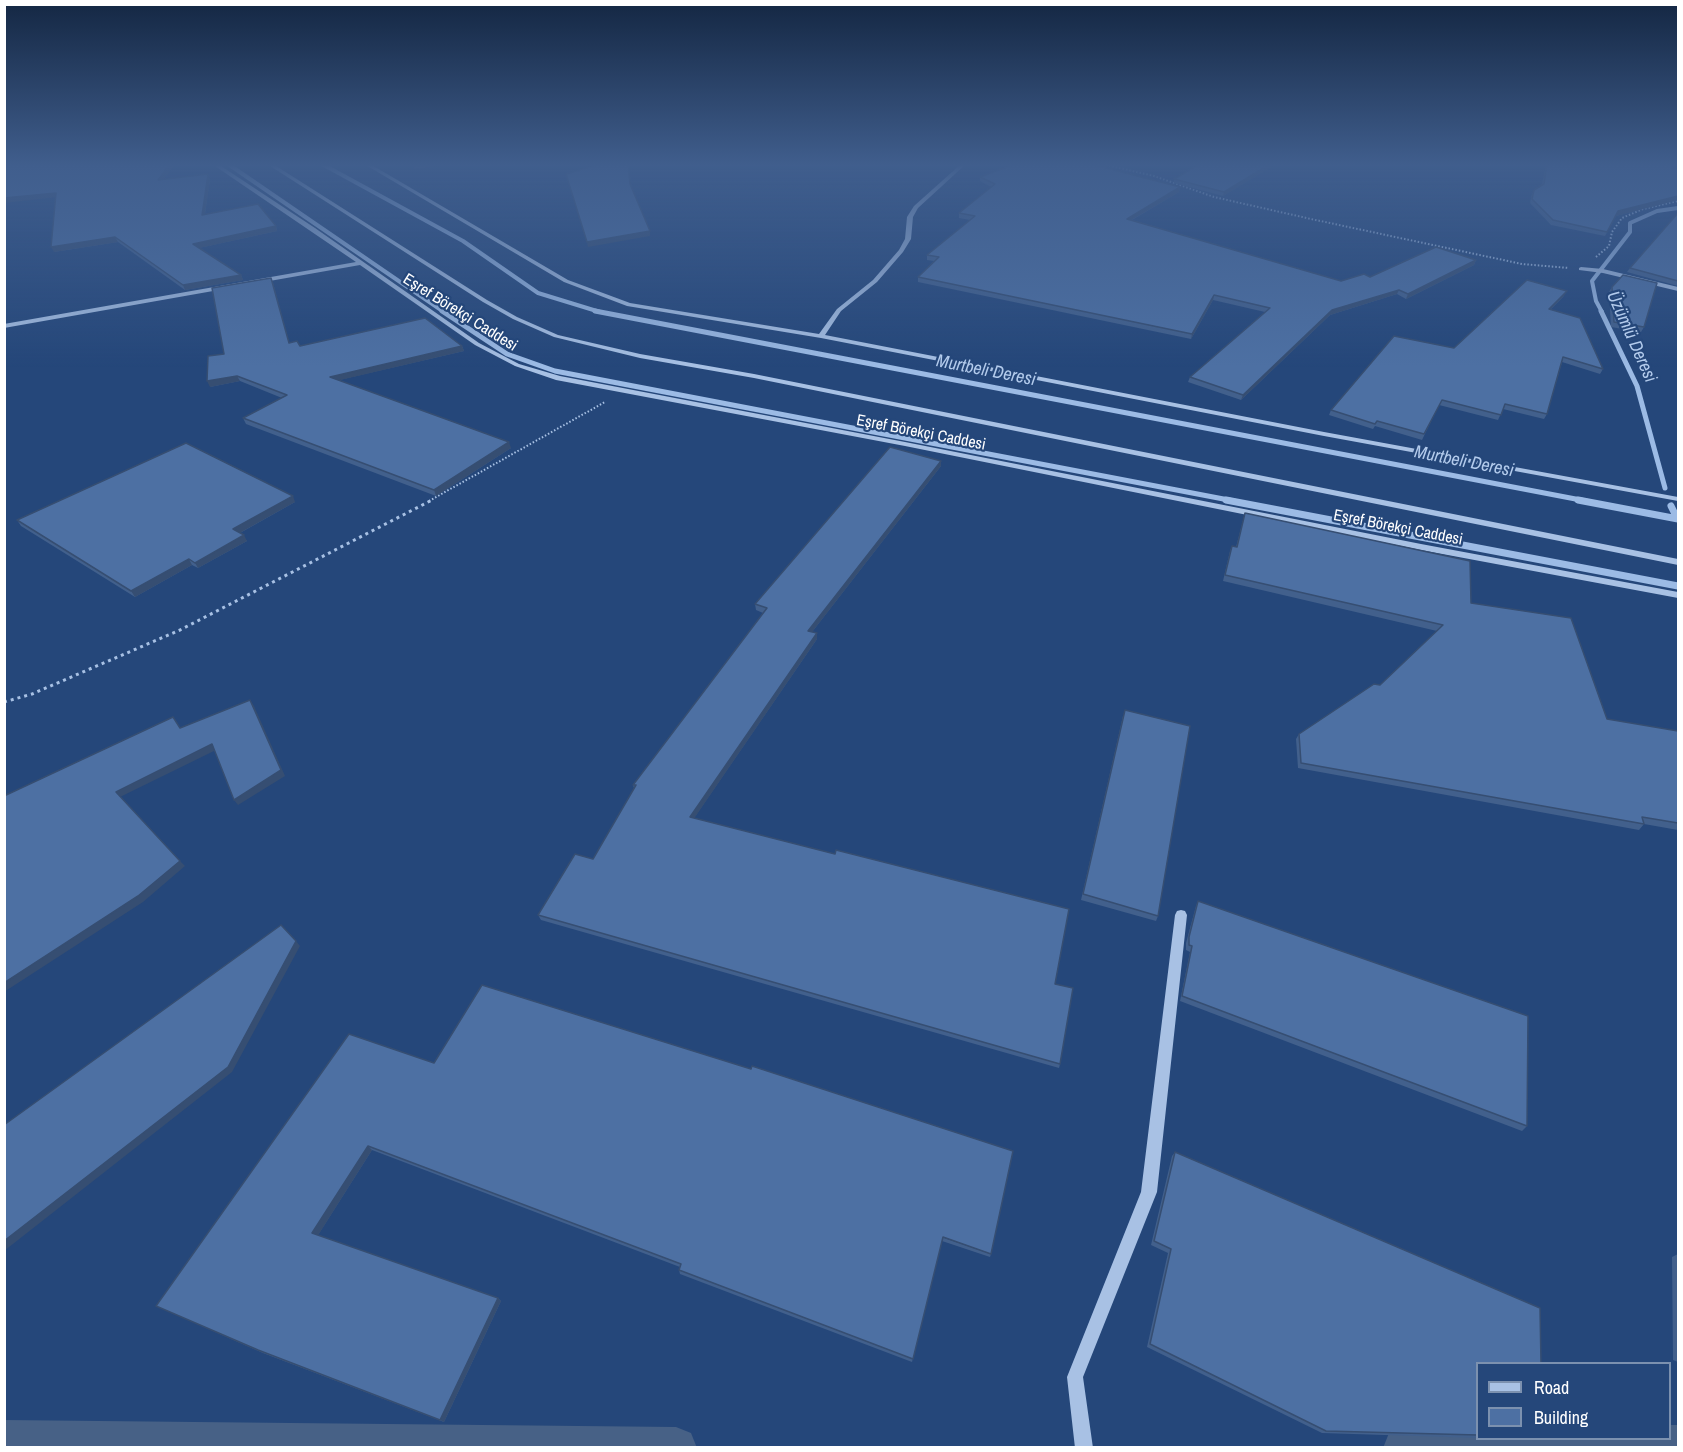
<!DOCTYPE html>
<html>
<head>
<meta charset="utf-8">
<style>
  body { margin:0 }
  #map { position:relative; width:1683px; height:1452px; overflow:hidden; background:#25477a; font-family:"Archivo Narrow",sans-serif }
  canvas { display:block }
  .frame { position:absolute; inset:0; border:6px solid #fff; pointer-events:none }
  .legend { position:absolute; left:1476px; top:1362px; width:195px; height:78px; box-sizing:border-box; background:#25477a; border:2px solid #7c91af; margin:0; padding:8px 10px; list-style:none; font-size:18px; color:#fff }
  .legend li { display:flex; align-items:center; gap:12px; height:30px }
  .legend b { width:30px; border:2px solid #7c91af }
</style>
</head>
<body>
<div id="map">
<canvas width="1683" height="1452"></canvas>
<div class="frame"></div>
<ul class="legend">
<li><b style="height:8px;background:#a8c1e4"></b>Road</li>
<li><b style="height:16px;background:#4d70a3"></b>Building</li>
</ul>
</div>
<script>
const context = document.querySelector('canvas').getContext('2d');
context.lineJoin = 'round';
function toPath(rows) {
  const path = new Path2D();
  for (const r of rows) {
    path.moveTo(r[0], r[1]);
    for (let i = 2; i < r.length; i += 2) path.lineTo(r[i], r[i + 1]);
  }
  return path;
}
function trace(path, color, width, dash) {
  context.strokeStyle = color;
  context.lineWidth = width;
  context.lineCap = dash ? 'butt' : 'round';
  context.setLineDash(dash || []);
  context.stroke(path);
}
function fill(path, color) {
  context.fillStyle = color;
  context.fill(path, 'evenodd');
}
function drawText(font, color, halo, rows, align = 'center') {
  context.font = font + ' "Archivo Narrow",sans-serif';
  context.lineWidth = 4.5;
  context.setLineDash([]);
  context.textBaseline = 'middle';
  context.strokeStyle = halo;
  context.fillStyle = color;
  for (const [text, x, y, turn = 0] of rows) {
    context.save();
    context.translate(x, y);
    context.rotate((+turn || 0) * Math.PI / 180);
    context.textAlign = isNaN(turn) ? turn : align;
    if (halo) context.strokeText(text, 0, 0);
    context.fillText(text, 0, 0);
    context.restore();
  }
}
trace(toPath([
  [228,164,444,312],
  [322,164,463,241,538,293,600,312],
  [1602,312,1596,301,1592,281,1630,232,1630,223,1657,211,1678,208]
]), '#9cbbe5', 4);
trace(toPath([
  [442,311,507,354,555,371,1234,501],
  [595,311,1586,501],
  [1601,311,1637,386,1665,488]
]), '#9cbbe5', 5);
trace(toPath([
  [1226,500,1678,586],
  [1578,500,1678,519],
  [1671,506,1677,518]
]), '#9cbbe5', 7);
fill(toPath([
  [4,1420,676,1427,691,1433,697,1448,4,1448,4,1420],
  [1670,1425,1678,1425,1678,1448,1383,1448,1389,1433,1404,1427,1478,1426,1478,1438,1670,1438,1670,1425]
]), '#476186');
trace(toPath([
  [1102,164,1154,176,1214,197,1311,219,1522,264,1569,268],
  [1596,257,1609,246,1612,232,1622,218,1643,209,1678,201],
  [429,501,605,402]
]), '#a8c1e4', 2, [1.5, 2]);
trace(toPath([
  [4,702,32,694,180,630,432,500]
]), '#a8c1e4', 3, [3, 4]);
fill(toPath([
  [212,164,218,164,315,228,479,343,519,364,560,376,905,442,1421,544,1678,592,1678,598,1421,550,905,446,556,380,515,366,475,345,360,265,4,328,4,324,356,262,212,164],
  [267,164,273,164,487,300,517,317,558,335,640,354,754,374,1678,559,1678,565,754,378,640,358,554,337,513,319,483,302,267,164],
  [364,164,370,164,568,280,630,303,819,334,837,309,873,280,899,250,905,239,907,217,914,206,961,164,966,164,918,208,913,217,911,239,903,252,877,282,841,311,825,335,1324,432,1678,497,1678,501,1324,436,821,338,627,306,564,282,364,164],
  [1581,267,1603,269,1678,287,1678,291,1603,273,1579,270,1579,268,1581,267],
  [1181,910,1185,911,1187,915,1157,1192,1083,1377,1093,1448,1075,1448,1067,1377,1141,1192,1175,915,1177,911,1181,910]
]), '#a8c1e4');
fill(toPath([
  [175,164,164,179,210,179,205,214,276,226,277,231,199,248,241,275,243,280,185,290,118,242,54,252,56,198],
  [1113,164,1104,168,1180,187,1179,192,1132,220,1341,281,1476,260,1474,265,1406,299,1397,294,1330,315,1241,400,1188,382,1190,377,1265,312,1213,300,1191,339,918,282,918,277,934,261,927,260,927,255,970,220,959,218,959,213,991,187,980,181,980,177],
  [1276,164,1223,196,1174,183,1174,179],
  [1546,164,1673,164,1671,168,1678,169,1678,200,1616,216,1605,236,1551,225,1530,203,1532,194,1534,190,1542,184],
  [1678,213,1678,286,1627,272,1630,268],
  [273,283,289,343,300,346,462,346,464,351,339,380,511,448,436,496,246,424,243,418,282,398,240,381,210,387,224,354],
  [1612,287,1644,327,1641,332,1611,327,1609,292],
  [1564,296,1550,310,1603,369,1600,374,1562,362,1547,414,1544,419,1503,409,1498,420,1439,405,1422,440,1375,426,1373,429,1329,415,1331,410,1454,348],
  [941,461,941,466,812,632,817,633,817,639,694,818,1055,984,1060,1064,1059,1068,541,920,538,915,593,859,634,788,633,785,763,613,756,610,755,604],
  [295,502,240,533,247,541,198,568,192,565,135,597,21,526,17,520],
  [1245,513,1471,603,1607,719,1678,731,1678,830,1644,824,1639,830,1298,768,1296,739,1299,734,1380,685,1437,631,1223,581,1230,551,1232,546,1236,547],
  [1123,716,1158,916,1156,921,1081,900],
  [1198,901,1527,1126,1522,1131,1180,1001,1190,952,1186,950,1186,943,1196,906],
  [349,1034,991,1254,990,1257,942,1241,912,1362,680,1274,679,1270,680,1267,372,1150,318,1235,498,1298,501,1301,444,1422,263,1353,156,1306],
  [1175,1152,1478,1364,1478,1438,1322,1433,1147,1347,1168,1253,1151,1245,1172,1156],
  [1678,1254,1678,1362,1673,1360,1672,1257]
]), '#42608c');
fill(toPath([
  [170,164,175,164,160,184,158,180],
  [413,164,457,164,414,169],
  [1103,164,1113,164,1097,171,1098,166],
  [1270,164,1276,164,1223,196,1224,192],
  [208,174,210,179,204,220,202,215],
  [1180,187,1179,192,1126,223,1127,219],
  [56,193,58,197,4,203,4,198],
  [1678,196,1678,200,1616,216,1618,211],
  [276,226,277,231,195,249,193,244],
  [650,231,650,236,588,247,587,242],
  [115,237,118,242,54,252,51,247],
  [1476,260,1474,265,1406,299,1408,294],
  [241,275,243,280,185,290,183,285],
  [271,278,273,283,291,348,289,343],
  [1399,290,1397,294,1330,315,1241,400,1243,395,1332,310],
  [1567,291,1564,296,1546,314,1549,309],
  [1214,295,1213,300,1191,339,1192,334],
  [462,346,464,351,332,382,330,377],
  [237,376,240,381,210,387,207,381],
  [509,442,511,448,436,496,434,490],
  [941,461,941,466,809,636,808,631],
  [293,496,295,502,236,535,233,529],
  [244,535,247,541,198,568,195,563],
  [189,559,192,565,135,597,131,591],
  [817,633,817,639,691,823,690,817],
  [250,700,254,706,285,776,238,805,234,800],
  [212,744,216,750,120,797,116,792],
  [180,861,185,866,143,902,4,992,4,983],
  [296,941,300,946,232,1072,4,1251,4,1241],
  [368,1146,372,1150,317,1237,312,1233],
  [498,1298,501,1301,444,1422,440,1420]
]), '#364e72');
const building = toPath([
  [4,164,170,164,158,180,208,174,202,215,258,204,276,226,193,244,241,275,183,285,115,237,51,247,56,193,4,198,4,164],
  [601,164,628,164,630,184,650,231,587,242,566,174,601,164],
  [1015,164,1103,164,1098,166,1180,187,1127,219,1341,281,1364,274,1370,277,1436,247,1476,260,1408,294,1399,290,1332,310,1243,395,1190,377,1270,308,1214,295,1192,334,918,277,939,257,927,255,975,216,959,213,995,184,980,177,1015,164],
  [1200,164,1270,164,1224,192,1174,179,1200,164],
  [1547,164,1673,164,1671,168,1678,169,1678,196,1618,211,1607,232,1553,220,1532,199,1534,190,1544,184,1547,164],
  [1678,213,1678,281,1630,268,1678,213],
  [1623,275,1657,283,1644,327,1614,322,1612,287,1623,275],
  [271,278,289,343,297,341,300,346,425,318,462,346,330,377,509,442,434,490,243,418,287,395,237,376,207,381,208,356,224,354,212,288,271,278],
  [1527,280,1567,291,1549,309,1580,318,1603,369,1563,357,1547,414,1505,404,1501,415,1442,400,1424,434,1377,421,1375,424,1331,410,1394,336,1454,348,1527,280],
  [186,443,293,496,233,529,244,535,195,563,189,559,131,591,17,520,186,443],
  [890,447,941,461,808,631,817,633,690,817,835,854,836,850,1069,909,1055,984,1073,988,1060,1064,538,915,575,854,593,859,636,785,633,785,767,608,755,604,890,447],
  [1245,513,1470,561,1471,603,1571,618,1607,719,1678,731,1678,823,1642,817,1644,824,1301,763,1299,734,1374,684,1380,685,1443,625,1225,575,1232,546,1237,547,1245,513],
  [250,700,281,770,234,800,212,744,116,792,180,861,138,896,4,983,4,796,173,717,180,728,250,700],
  [1125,710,1190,726,1158,916,1083,894,1125,710],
  [1198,901,1528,1016,1527,1126,1182,996,1192,946,1189,945,1189,937,1198,901],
  [281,925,296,941,228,1067,4,1241,4,1125,281,925],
  [482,985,751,1069,752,1066,1013,1151,991,1254,943,1237,913,1359,679,1270,681,1264,368,1146,312,1233,498,1298,440,1420,258,1350,156,1306,349,1034,434,1063,482,985],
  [1175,1152,1540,1308,1541,1364,1478,1364,1478,1435,1326,1431,1150,1344,1171,1249,1154,1241,1175,1152]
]);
fill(building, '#4d70a3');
trace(building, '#364e72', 1.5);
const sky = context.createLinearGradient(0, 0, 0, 367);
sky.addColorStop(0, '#142743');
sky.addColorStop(0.45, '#405e8d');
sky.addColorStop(1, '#405e8d00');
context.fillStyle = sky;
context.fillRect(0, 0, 1683, 367);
drawText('16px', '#fff', '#25477a', [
  ["Eşref Börekçi Caddesi",460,313,32],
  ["Eşref Börekçi Caddesi",921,433,11],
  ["Eşref Börekçi Caddesi",1398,528,11]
]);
drawText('italic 18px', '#b3cbec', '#25477a', [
  ["Üzümlü Deresi",1631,337,66],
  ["Murtbeli Deresi",986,371,11],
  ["Murtbeli Deresi",1464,462,11]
]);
</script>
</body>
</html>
